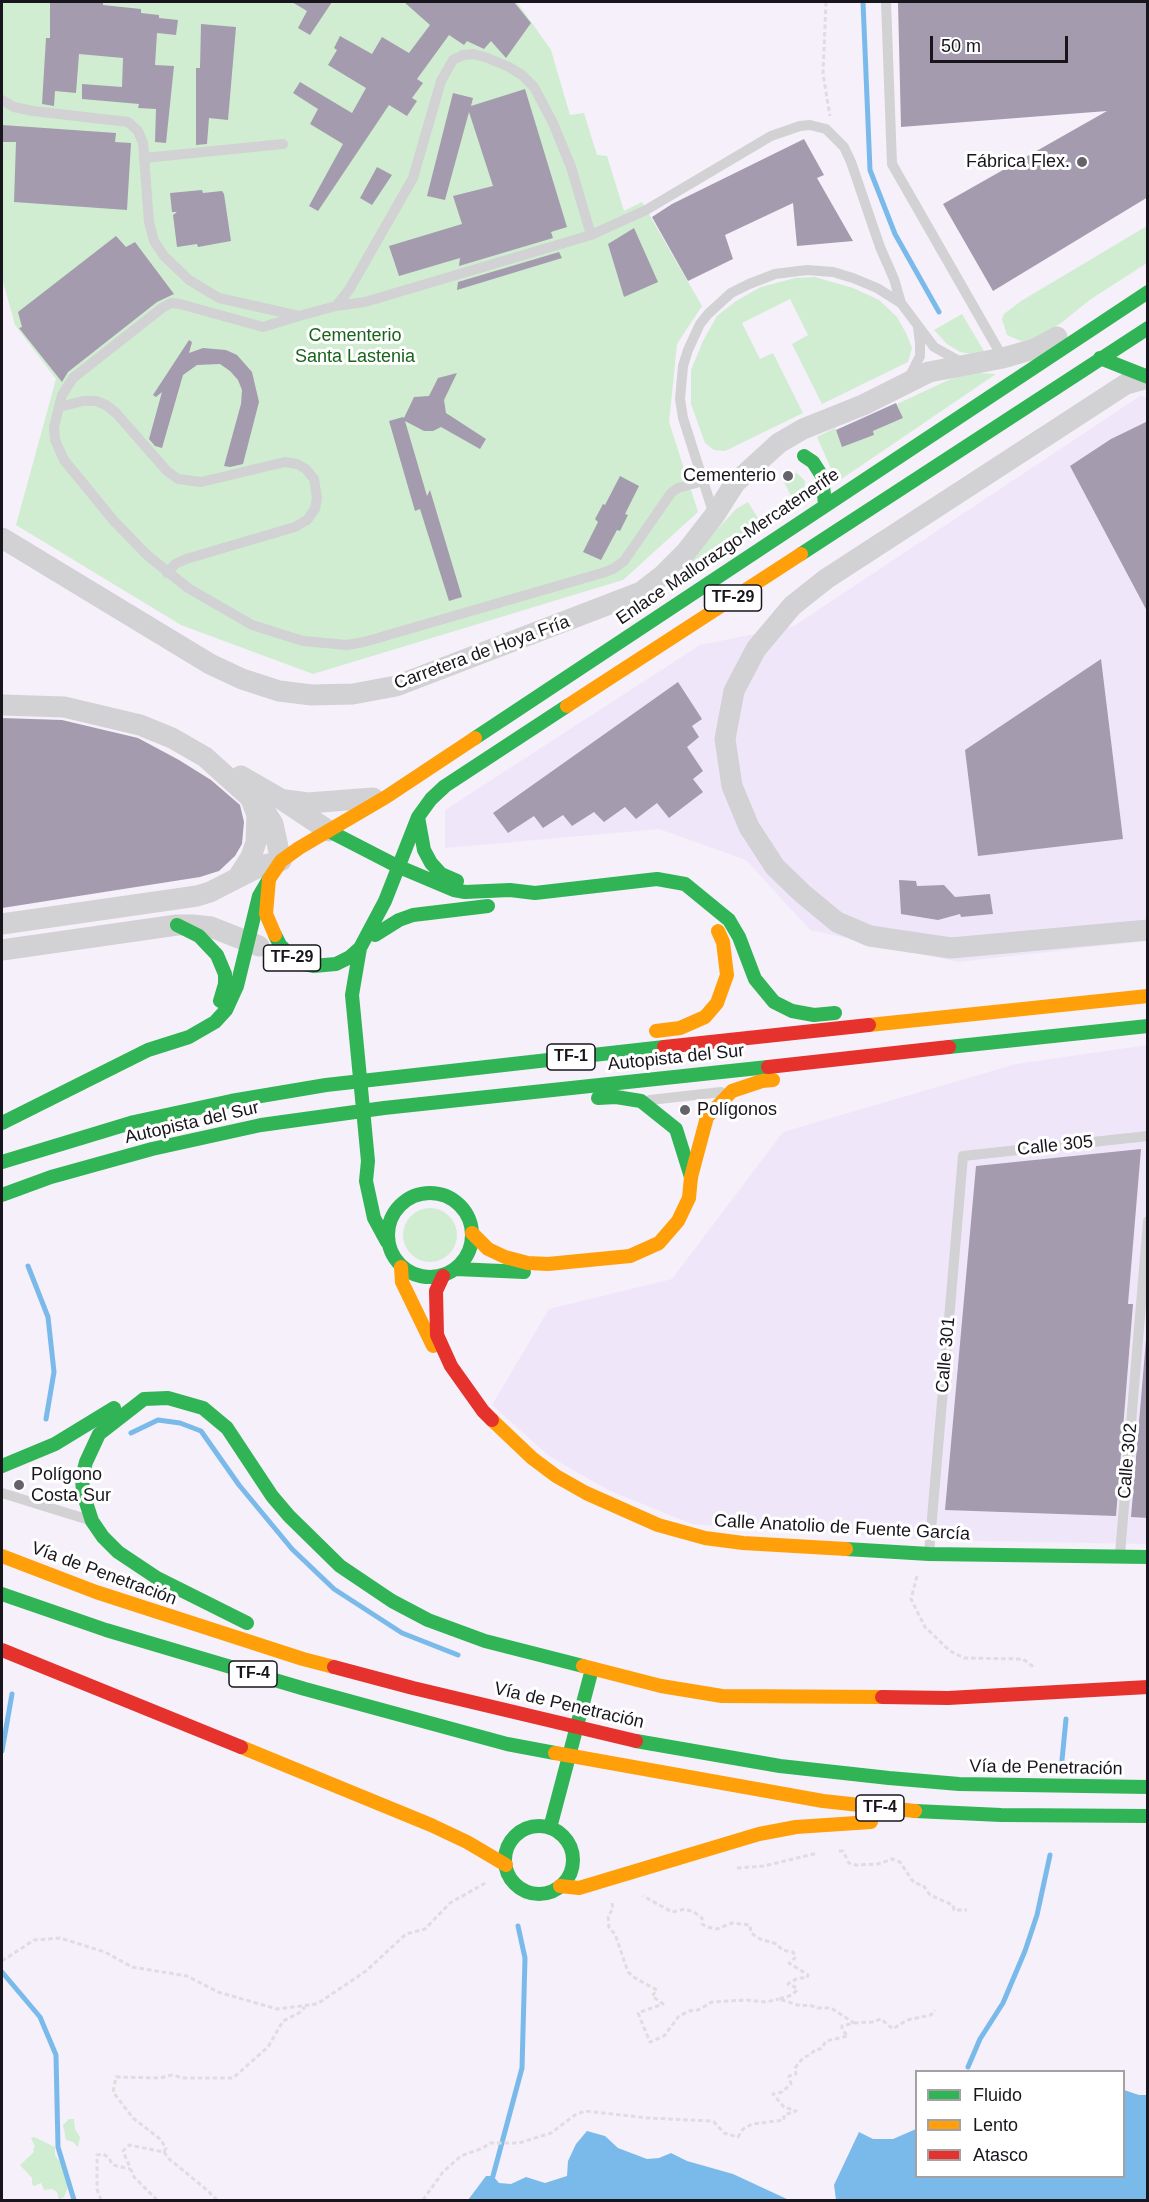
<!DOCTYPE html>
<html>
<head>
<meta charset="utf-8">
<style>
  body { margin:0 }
  #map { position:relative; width:1149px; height:2202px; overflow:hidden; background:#f5f0fa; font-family:Arial,sans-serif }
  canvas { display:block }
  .frame { position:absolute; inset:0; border:3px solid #18151c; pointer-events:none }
  .legend { position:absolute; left:915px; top:2070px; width:210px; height:108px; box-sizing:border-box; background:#fff; border:2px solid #a3a1a4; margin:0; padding:8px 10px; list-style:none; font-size:18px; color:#18151c }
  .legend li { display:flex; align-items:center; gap:12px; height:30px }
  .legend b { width:30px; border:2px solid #a3a1a4 }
  .scale { position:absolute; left:930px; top:36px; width:138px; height:27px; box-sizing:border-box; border:3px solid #18151c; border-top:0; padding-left:8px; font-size:18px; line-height:21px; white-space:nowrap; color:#18151c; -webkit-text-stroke:4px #fff; paint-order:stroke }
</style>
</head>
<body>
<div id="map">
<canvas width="1149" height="2202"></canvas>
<div class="frame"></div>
<ul class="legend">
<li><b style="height:8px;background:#30b455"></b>Fluido</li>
<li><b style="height:8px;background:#ff9f0a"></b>Lento</li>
<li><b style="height:8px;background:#e5322d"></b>Atasco</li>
</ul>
<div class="scale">50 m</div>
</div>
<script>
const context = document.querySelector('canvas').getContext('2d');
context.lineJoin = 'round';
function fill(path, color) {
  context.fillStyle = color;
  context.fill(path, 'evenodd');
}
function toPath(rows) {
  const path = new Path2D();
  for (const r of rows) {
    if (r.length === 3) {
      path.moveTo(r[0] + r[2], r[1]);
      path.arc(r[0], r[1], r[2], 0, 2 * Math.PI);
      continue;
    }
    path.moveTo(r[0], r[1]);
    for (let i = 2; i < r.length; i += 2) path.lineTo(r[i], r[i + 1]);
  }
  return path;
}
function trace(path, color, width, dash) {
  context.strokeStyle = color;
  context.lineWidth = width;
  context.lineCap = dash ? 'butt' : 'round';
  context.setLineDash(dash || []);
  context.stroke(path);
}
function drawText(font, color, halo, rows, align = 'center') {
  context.font = font + ' Arial,sans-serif';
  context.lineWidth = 6;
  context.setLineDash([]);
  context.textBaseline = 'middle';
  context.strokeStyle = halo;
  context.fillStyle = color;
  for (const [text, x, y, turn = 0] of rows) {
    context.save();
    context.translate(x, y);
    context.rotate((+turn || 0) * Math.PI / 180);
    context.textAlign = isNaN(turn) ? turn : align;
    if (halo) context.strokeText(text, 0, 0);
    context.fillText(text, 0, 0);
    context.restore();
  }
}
fill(toPath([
  [1140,396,1147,398,1147,941,958,962,810,930,746,860,659,829,445,848,445,810,700,645,794,626],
  [1147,1045,1147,1544,930,1540,692,1524,608,1490,549,1456,492,1405,549,1309,672,1279,783,1132,1016,1064]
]), '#f0e6f9');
fill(toPath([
  [2,2,517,2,551,50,570,115,584,113,597,155,607,156,624,211,642,202,702,306,677,344,669,422,698,512,623,580,313,674,181,625,16,525,56,379,15,325,2,278],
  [1147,226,1147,263,1091,299,1061,323,1035,339,1021,341,1007,335,1002,319,1004,314,1021,301],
  [815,277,853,288,879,300,897,317,906,333,912,348,908,362,822,404,792,344,808,335,790,299,742,323,760,359,773,353,803,413,725,451,714,450,705,443,691,404,691,370,703,341,717,316,736,301,761,287,795,278],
  [962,314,985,353,972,354,960,352,947,344,934,330],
  [979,373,996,374,837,482,817,437,835,428,843,446,874,435,873,431,903,418,897,404,955,377],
  [797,473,805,481,804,493,799,503,691,577,684,571,712,535,736,509,748,502,761,523,794,502,782,478],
  [430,1235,27],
  [69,2119,74,2119,75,2129,80,2137,78,2147,73,2142,66,2140,63,2125],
  [34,2137,55,2147,55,2155,64,2168,64,2176,69,2185,64,2197,59,2200,57,2192,52,2189,44,2190,41,2183,34,2186,32,2184,32,2178,20,2165,34,2152,33,2149,35,2147,31,2138]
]), '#d0edd1');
fill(toPath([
  [1124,2090,1139,2095,1147,2095,1147,2200,836,2200,834,2185,859,2132,873,2139,893,2139,916,2129,916,2176,1124,2176],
  [587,2131,605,2136,618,2148,647,2159,659,2158,671,2153,687,2161,733,2174,789,2200,468,2200,486,2176,493,2176,499,2183,511,2184,526,2177,545,2183,567,2176,568,2161,576,2144]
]), '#7abaea');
trace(toPath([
  [863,2,870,170,895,234,939,312],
  [28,1266,48,1317,54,1372,46,1419],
  [131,1433,158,1420,180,1423,201,1431,239,1485,292,1549,334,1589,402,1633,458,1655],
  [2,1751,12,1694],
  [1062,1760,1066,1719],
  [2,1972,40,2017,56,2055,58,2147,74,2200],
  [968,2067,980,2039,1003,2003,1025,1951,1037,1915,1050,1855],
  [493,2176,522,2068,525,1958,518,1926]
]), '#7abaea', 5);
fill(toPath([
  [50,2,103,2,103,5,141,9,141,13,159,15,159,18,178,20,176,35,157,33,155,65,174,66,166,143,155,142,156,109,138,108,139,104,82,99,82,84,122,87,123,58,79,54,76,93,55,91,54,106,42,104,46,38,50,38],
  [292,2,332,2,310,35,298,28,307,11],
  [404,2,514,2,531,23,506,58,491,41,484,49,467,41,464,45,449,35,417,79,423,83,412,98,417,101,407,116,389,105,318,211,309,206,343,144,310,124,318,109,293,93,300,82,352,113,366,88,328,65,337,50,334,48,340,36,372,54,382,37,409,53,430,25],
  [898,2,1148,2,1148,197,993,291,943,204,1107,111,901,127],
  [201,24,236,27,228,120,209,118,207,144,196,145,196,68,200,68],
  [525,89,567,227,551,232,553,238,459,266,460,258,399,276,389,246,462,224,453,196,493,186,469,112,445,200,427,196,453,93,473,98,471,106],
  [2,125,116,133,115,142,131,143,127,210,14,202,16,142,2,142],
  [804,139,824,175,817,178,853,241,797,246,793,203,725,235,733,259,688,281,652,217,672,204],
  [377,167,392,175,372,205,360,198],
  [202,190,203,193,222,191,224,194,231,241,198,247,197,244,177,247,173,215,177,212,172,212,170,193],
  [634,228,658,282,624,297,608,244],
  [116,236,126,247,135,242,174,294,157,302,68,372,62,382,19,328,22,327,18,312],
  [559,252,562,258,457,290,458,282],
  [189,340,192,342,189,353,203,348,226,350,237,355,252,372,259,402,243,464,230,467,224,466,241,404,242,390,238,380,230,371,220,364,197,365,183,375,162,448,155,446,149,439,162,392,156,397,153,395],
  [457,373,444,400,446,413,486,439,480,449,441,427,433,431,424,431,405,421,427,496,430,490,462,597,449,601,420,509,415,511,389,421,403,417,404,418,414,397,429,396,438,378],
  [896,403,903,418,873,431,874,435,842,447,836,430],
  [1148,421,1148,613,1070,466,1111,439],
  [620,476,639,486,625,514,628,515,620,531,617,530,601,560,583,552,598,522,595,519,603,504,605,505],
  [1101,659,1123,839,978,856,965,750],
  [678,682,702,719,692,726,699,737,687,747,703,771,693,779,703,792,669,818,657,803,636,819,625,807,604,822,594,812,572,826,563,815,543,828,534,816,508,833,493,813],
  [2,718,62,720,138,738,179,760,211,780,240,805,244,822,242,844,235,856,219,871,200,877,2,908],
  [899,880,916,881,917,886,944,885,955,897,990,894,993,914,961,917,960,914,938,920,901,914],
  [1141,1149,1128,1304,1133,1304,1116,1516,945,1510,976,1166],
  [1148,1316,1148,1518,1131,1517]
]), '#a59bae');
trace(toPath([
  [826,2,823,74,830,116],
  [917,1576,911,1599,925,1627,950,1651,964,1658,1023,1659,1035,1668],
  [839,1851,843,1851,849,1863,856,1865,878,1864,892,1859,900,1862,914,1883,923,1885,930,1895,953,1905,954,1910,967,1910],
  [737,1868,764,1866,818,1853],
  [612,1903,613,1909,608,1916,609,1928,615,1934,628,1972,635,1978,657,1990,652,1996,663,2004,638,2013,650,2042,664,2036,679,2016,689,2011,698,2010,712,2002,746,2000,766,2002,779,1999],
  [2,1961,34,1940,60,1938,105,1952,132,1967,187,1976,218,1992,277,2009,317,2004,366,1971,406,1934,425,1929,450,1903,487,1882],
  [854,2023,872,2022,881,2019,893,2029,907,2020,931,2015,935,2010],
  [164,2152,168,2158,207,2190,217,2200],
  [101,2200,97,2189,97,2155,103,2154,108,2157,113,2165,130,2169],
  [157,2200,134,2177,123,2151,129,2145,164,2152,166,2148,160,2139,133,2118,113,2092,116,2077,160,2078,172,2075,184,2078,233,2078,268,2047,283,2021,299,2013,305,2007],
  [423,2200,443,2172,461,2156,483,2148,490,2143,519,2143,551,2133,575,2115,585,2111,648,2118,711,2121,714,2122,724,2133,738,2137,743,2129,752,2124,784,2120,784,2115,796,2111,784,2107,773,2094,782,2092,791,2084,789,2076,796,2074,795,2068,803,2058,811,2054,816,2049,821,2049,826,2041,848,2036,842,2030,842,2026,854,2023,831,2008,818,2008,809,2005,801,2006,779,1999,792,1995,796,1991,797,1988,788,1984,791,1982,798,1978,807,1978,808,1975,789,1963,796,1957,793,1952,782,1950,777,1944,760,1939,751,1933,750,1925,732,1923,717,1929,707,1927,702,1924,702,1918,694,1912,685,1909,672,1912,643,1896]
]), '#dedde0', 3, [4.5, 3]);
trace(toPath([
  [886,2,892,164,1003,358],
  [2,100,14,107,33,111,128,122,138,131,143,143,149,222,154,241,164,256,189,280,219,298,299,316,336,306,365,302,591,235,646,210,771,136,800,126,810,125,826,129,844,147,851,162,880,247,894,279,901,303,934,347,961,362],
  [144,158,283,144],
  [336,306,349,290,413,178,441,81,453,60,463,55,473,54,485,57,509,67,522,75,534,87,553,123,571,167,591,235],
  [299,316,263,327,180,304,171,303,162,308,73,378,62,395,54,427,55,440,64,460,114,521,147,555,188,588,252,625,303,641,347,645,364,642,602,573,613,569,624,561,671,493,678,488,703,481],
  [909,378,920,356,920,343,918,327],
  [59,407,83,401,96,401,106,405,116,413,167,471,178,479,201,482,285,462,297,464,306,469,314,479,317,498,315,509,307,520,295,527,186,559,175,564,167,573],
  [714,515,683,418,680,399,683,366,688,350,700,324,708,314,731,293,749,284,775,274,807,270,833,272,853,278,877,288,901,303],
  [650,1100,721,1092],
  [2,1493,86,1519],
  [929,1553,963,1156,1148,1136],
  [1120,1554,1148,1221]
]), '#d2d1d3', 10);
trace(toPath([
  [1148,378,1126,384,826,579,792,606,756,649,734,691,725,739,732,786,749,827,775,867,803,894,837,922,870,936,951,948,1148,930],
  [2,538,210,664,242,679,279,691,312,695,353,694,396,686,641,592,663,575,686,552,714,516,735,483,779,443,803,429,863,405,929,372,1003,358,1037,348,1057,337],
  [2,705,64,707,140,725,172,738,205,757,264,810,273,824,281,861,261,866,210,892,197,896,2,924],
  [241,776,281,799,329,831],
  [285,800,308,803,373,798],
  [238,877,251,857,256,842,257,815,251,799],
  [2,950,177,925,193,925,211,927,259,946]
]), '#d2d1d3', 21);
trace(toPath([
  [1100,358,1148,377],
  [804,456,813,462,822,476,825,504],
  [801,554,1148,328],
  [475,738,1148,292],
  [418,817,424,850,431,863,441,874,457,881],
  [329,831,397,866],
  [397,866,454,890,465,892,510,890,535,893,657,879,685,884,729,920,739,937,755,979,774,1002,792,1011,814,1015,835,1013],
  [177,925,199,936,217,955,225,974,225,984,220,1001],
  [275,935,280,945,298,963,313,966,336,964,350,957,360,948,385,901,418,817,431,799,445,786,567,706],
  [375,935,399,920,413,915,488,906],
  [360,948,352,995,368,1161,366,1181,374,1218,387,1242],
  [949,1047,1148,1026],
  [598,1098,616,1097,641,1101,676,1129,691,1177],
  [2,1123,148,1050,189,1037,215,1022,226,1010,237,986,259,896,269,879],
  [2,1162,134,1122,231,1101,326,1085,664,1047],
  [430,1235,42],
  [2,1195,51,1177,152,1149,261,1125,384,1108,768,1067],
  [456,1269,524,1272],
  [144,1399,168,1398,203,1408,227,1428,272,1496,289,1516,340,1566,392,1601,428,1620,485,1641,583,1666],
  [144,1399,99,1434,86,1462,82,1477,83,1493,92,1521,103,1537,118,1552,157,1578,247,1623],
  [2,1466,55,1444,114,1408],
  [846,1549,929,1554,1148,1557],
  [2,1594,106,1630,305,1689,507,1744,555,1753],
  [636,1741,780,1766,889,1778,959,1784,1148,1787],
  [915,1811,1001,1815,1148,1816],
  [539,1860,34],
  [550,1828,592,1669]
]), '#30b455', 14);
trace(toPath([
  [567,706,801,554],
  [275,935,266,914,269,879,281,861,299,848,386,797,475,738],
  [869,1025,1148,996],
  [656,1031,680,1028,705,1017,717,1003,727,975,723,942,718,931],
  [472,1233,488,1249,505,1257,528,1263,548,1264,630,1256,659,1243,678,1221,689,1198,691,1177,707,1117,732,1091,762,1081,773,1080],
  [401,1267,402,1282,433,1346],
  [492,1420,532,1458,556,1476,586,1493,658,1525,705,1538,743,1543,846,1549],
  [2,1556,96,1592,303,1659,334,1667],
  [583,1666,661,1686,722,1696,882,1697],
  [241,1747,431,1825,467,1842,506,1865],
  [555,1753,823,1801,915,1811],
  [560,1886,579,1888,759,1834,796,1827,871,1822]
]), '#ff9f0a', 14);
trace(toPath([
  [664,1047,869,1025],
  [768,1067,949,1047],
  [443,1276,436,1291,437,1335,451,1366,483,1411,492,1420],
  [2,1650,241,1747],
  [334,1667,413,1688,636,1741],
  [882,1697,948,1698,1148,1687]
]), '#e5322d', 14);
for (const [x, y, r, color] of [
  [1082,162,6,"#65626a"],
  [788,476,6,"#65626a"],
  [685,1110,6,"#65626a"],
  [19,1485,6,"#65626a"]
]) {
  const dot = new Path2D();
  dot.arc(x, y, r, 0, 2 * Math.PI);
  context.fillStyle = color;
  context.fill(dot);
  trace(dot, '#fff', 2);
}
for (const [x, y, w] of [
  [733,598,57],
  [292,958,57],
  [571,1057,48],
  [253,1674,48],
  [880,1808,48]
]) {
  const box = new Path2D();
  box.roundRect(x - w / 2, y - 13, w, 26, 4.5);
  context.fillStyle = '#fff';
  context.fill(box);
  trace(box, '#18151c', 1.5);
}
drawText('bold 16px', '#18151c', null, [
  ["TF-29",733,598],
  ["TF-29",292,958],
  ["TF-1",571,1057],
  ["TF-4",253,1674],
  ["TF-4",880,1808]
]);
drawText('18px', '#18151c', '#fff', [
  ["Fábrica Flex.",1070,162],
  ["Cementerio",776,476],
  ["Polígonos",697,1110,"left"],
  ["Polígono",31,1475,"left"],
  ["Costa Sur",31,1496,"left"]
], 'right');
drawText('18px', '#19631d', '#fff', [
  ["Cementerio",355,336],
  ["Santa Lastenia",355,357]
]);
drawText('18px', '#18151c', '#fff', [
  ["Enlace Mallorazgo-Mercatenerife",728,547,-34],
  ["Carretera de Hoya Fría",482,653,-20],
  ["Autopista del Sur",676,1058,-6],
  ["Autopista del Sur",192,1123,-13],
  ["Calle 305",1055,1146,-6],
  ["Calle 301",946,1355,-85],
  ["Calle 302",1128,1461,-85],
  ["Calle Anatolio de Fuente García",842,1528,3],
  ["Vía de Penetración",104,1574,20],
  ["Vía de Penetración",569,1706,13],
  ["Vía de Penetración",1046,1768,1]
]);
</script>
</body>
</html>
